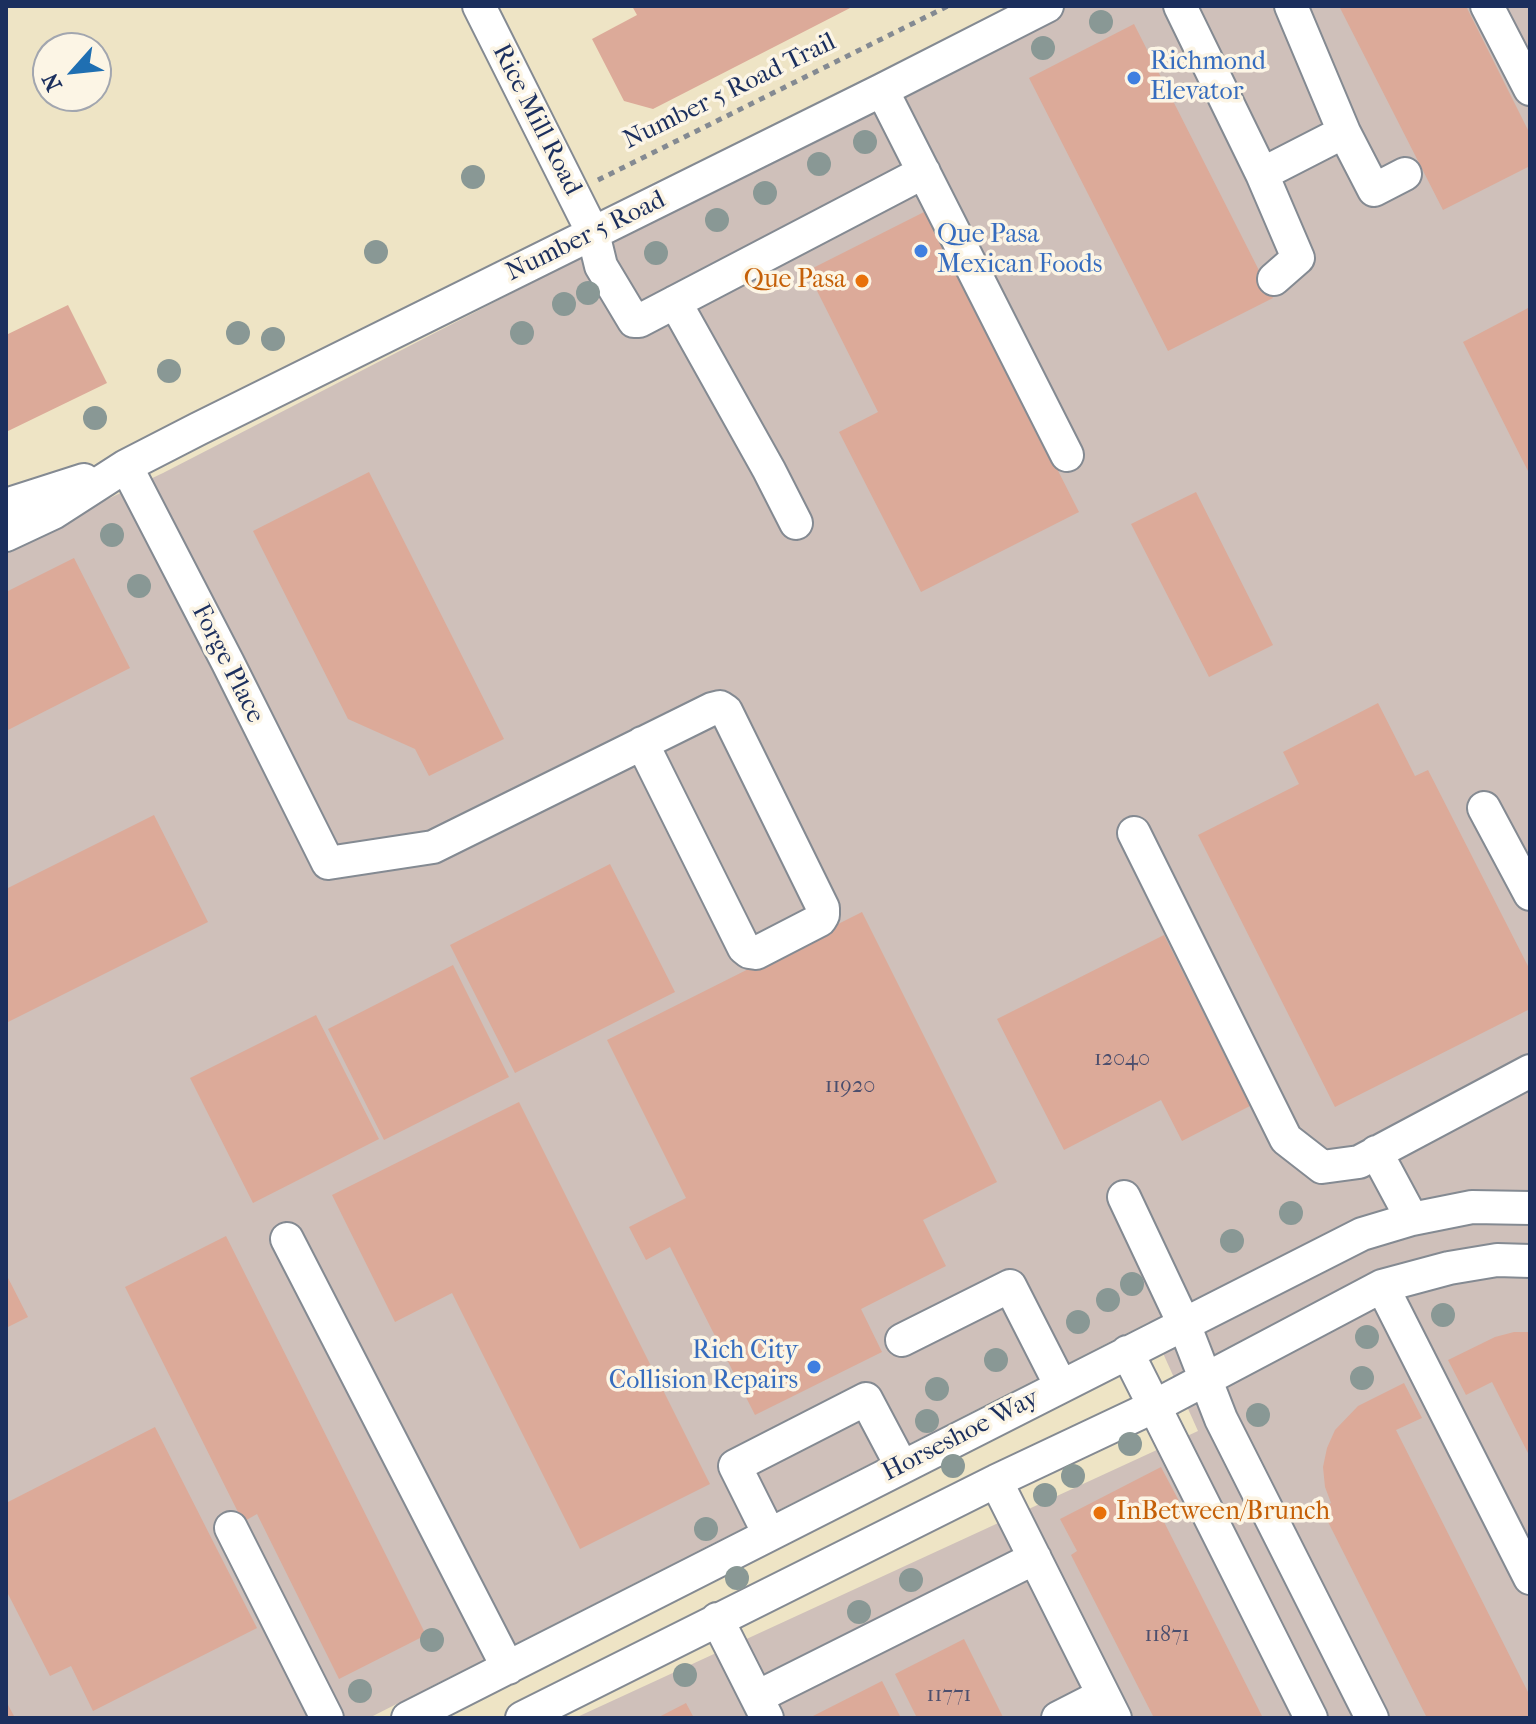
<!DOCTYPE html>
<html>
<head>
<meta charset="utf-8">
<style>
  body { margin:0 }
  #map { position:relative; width:1536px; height:1724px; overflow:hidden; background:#eee4c5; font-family:"IM FELL French Canon",serif }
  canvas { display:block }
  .frame { position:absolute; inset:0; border:8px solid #1b2f5e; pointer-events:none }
  .north { position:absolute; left:32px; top:32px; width:80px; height:80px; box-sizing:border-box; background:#fcf5e5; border:2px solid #a2a6af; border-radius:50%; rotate:243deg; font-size:22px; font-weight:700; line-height:32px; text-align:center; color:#1b2f5e }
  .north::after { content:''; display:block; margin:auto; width:28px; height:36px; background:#1f6fb2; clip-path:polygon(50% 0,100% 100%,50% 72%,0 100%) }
</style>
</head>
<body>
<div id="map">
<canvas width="1536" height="1724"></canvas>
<div class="frame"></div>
<div class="north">N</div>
</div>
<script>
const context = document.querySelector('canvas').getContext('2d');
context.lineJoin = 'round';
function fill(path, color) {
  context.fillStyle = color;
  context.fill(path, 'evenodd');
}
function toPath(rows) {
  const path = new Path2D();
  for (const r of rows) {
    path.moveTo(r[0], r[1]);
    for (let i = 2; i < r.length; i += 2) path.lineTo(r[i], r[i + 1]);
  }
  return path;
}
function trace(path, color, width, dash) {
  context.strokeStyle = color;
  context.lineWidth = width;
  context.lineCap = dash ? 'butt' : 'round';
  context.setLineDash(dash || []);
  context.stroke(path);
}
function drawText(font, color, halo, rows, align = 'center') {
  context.font = font + ' "IM FELL French Canon",serif';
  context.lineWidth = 7;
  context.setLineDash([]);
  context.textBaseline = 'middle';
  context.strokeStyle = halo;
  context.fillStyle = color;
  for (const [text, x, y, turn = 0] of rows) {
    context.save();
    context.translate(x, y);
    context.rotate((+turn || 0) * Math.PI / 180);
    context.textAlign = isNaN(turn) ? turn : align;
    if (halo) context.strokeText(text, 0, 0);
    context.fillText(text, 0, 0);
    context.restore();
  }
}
fill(toPath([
  [1069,6,1530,6,1530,1718,575,1718,1198,1431,1149,1322,369,1718,6,1718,6,547,163,473]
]), '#cfc0ba');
fill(toPath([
  [632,6,854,6,653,109,624,101,592,39,637,15],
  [1339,6,1466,6,1530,134,1530,166,1443,210],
  [1134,24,1273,298,1168,351,1029,78],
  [926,211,1079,512,921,592,839,432,878,412,807,271],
  [68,305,107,383,6,432,6,335],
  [1530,307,1530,475,1463,342],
  [369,472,504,739,429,776,415,749,348,719,253,531],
  [1196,492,1273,645,1209,677,1131,524],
  [74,558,130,668,6,731,6,592],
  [1378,703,1415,776,1428,770,1530,970,1530,1009,1335,1107,1198,835,1299,784,1283,752],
  [154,815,208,922,6,1023,6,889],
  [610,864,675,992,515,1073,450,945],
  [862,912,997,1182,923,1220,946,1266,861,1309,882,1352,755,1415,670,1247,646,1260,629,1227,686,1198,607,1040],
  [1164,935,1250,1106,1182,1141,1161,1100,1064,1150,997,1019],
  [453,965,509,1077,384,1140,328,1029],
  [316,1015,379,1139,253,1203,190,1078],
  [519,1102,710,1484,580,1549,452,1293,395,1322,332,1195],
  [226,1236,426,1635,339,1679,257,1514,243,1522,125,1287],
  [6,1274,28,1317,6,1328],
  [1514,1332,1530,1332,1530,1457,1492,1382,1466,1395,1448,1360,1495,1337],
  [1404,1383,1422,1418,1396,1430,1530,1696,1530,1718,1427,1718,1321,1508,1331,1503,1325,1487,1323,1467,1327,1448,1335,1430,1358,1406],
  [155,1427,257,1628,93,1711,71,1666,50,1676,6,1590,6,1503],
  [1161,1467,1179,1501,1158,1510,1263,1718,1154,1718,1071,1555,1077,1551,1060,1519],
  [964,1639,1003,1717,917,1718,895,1674],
  [882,1681,901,1718,814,1718,813,1716],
  [6,1701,15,1718,6,1718],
  [686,1703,694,1718,657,1718]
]), '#dcaa99');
const minor = toPath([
  [479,6,593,233,601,266,634,321,639,321,924,172],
  [1180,6,1262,174,1344,132,1374,190,1405,174],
  [1291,6,1344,132],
  [1487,6,1530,89],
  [882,90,1067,455],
  [1262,174,1298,258,1274,279],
  [675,302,769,470,796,523],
  [126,466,228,663,328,863,433,847,712,709,720,707,726,711,823,908,823,915,820,920,756,953,749,952,744,948,642,743],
  [6,505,84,480],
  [6,535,53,513,126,466,198,429,882,90,1047,6],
  [1484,808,1530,894],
  [1134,833,1286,1139,1322,1167,1359,1162,1530,1071],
  [1376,1152,1412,1219],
  [1124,1197,1184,1324,1221,1419,1372,1718],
  [287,1239,508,1668],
  [1382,1286,1530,1578],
  [902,1340,1010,1286,1061,1386],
  [1127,1352,1311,1718],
  [996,1481,1115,1718],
  [231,1528,327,1718],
  [769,1534,735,1466,866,1399,902,1467],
  [717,1619,767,1718],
  [757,1697,1035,1558],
  [408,1718,1362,1234,1412,1219,1472,1207,1530,1208],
  [522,1718,996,1481,1155,1406,1382,1286,1449,1268,1497,1260,1530,1261],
  [1058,1718,1103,1695]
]);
trace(minor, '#848a92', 36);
trace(toPath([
  [598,180,948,6]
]), '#848a92', 5, [6, 6]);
trace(minor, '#fff', 32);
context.fillStyle = '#899895';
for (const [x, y] of [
  [1101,22],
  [1043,48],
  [865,142],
  [819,164],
  [473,177],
  [765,193],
  [717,220],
  [376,252],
  [656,253],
  [588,293],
  [564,304],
  [238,333],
  [522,333],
  [273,339],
  [169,371],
  [95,418],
  [112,535],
  [139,586],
  [1291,1213],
  [1232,1241],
  [1132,1284],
  [1108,1300],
  [1443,1315],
  [1078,1322],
  [1367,1337],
  [996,1360],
  [1362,1378],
  [937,1389],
  [1258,1415],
  [927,1421],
  [1130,1444],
  [953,1466],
  [1073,1476],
  [1045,1495],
  [706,1529],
  [737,1578],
  [911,1580],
  [859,1612],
  [432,1640],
  [685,1675],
  [360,1691]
]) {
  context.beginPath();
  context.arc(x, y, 12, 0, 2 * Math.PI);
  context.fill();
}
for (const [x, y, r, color] of [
  [1134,78,8,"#3f7fe0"],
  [921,251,8,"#3f7fe0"],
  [862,281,8,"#e8710a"],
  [814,1367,8,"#3f7fe0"],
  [1100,1513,8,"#e8710a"]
]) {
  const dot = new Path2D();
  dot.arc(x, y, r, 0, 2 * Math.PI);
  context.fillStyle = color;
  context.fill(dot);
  trace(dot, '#fcf5e5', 3);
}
drawText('22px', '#4b4e6d', null, [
  ["12040",1122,1060],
  ["11920",850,1087],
  ["11871",1167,1636],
  ["11771",949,1696]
]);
drawText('26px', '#366cbe', '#fcf5e5', [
  ["Richmond",1150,63],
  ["Elevator",1150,93],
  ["Que Pasa",937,236],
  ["Mexican Foods",937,266],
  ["Rich City",798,1352,"right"],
  ["Collision Repairs",798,1382,"right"]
], 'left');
drawText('26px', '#1b2f5e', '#fcf5e5', [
  ["Number 5 Road Trail",730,92,-26],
  ["Rice Mill Road",536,120,63],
  ["Number 5 Road",586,237,-26],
  ["Forge Place",227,664,63],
  ["Horseshoe Way",961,1436,-27]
]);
drawText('26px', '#c56008', '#fcf5e5', [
  ["Que Pasa",846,281],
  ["InBetween/Brunch",1116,1513,"left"]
], 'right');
</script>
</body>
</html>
